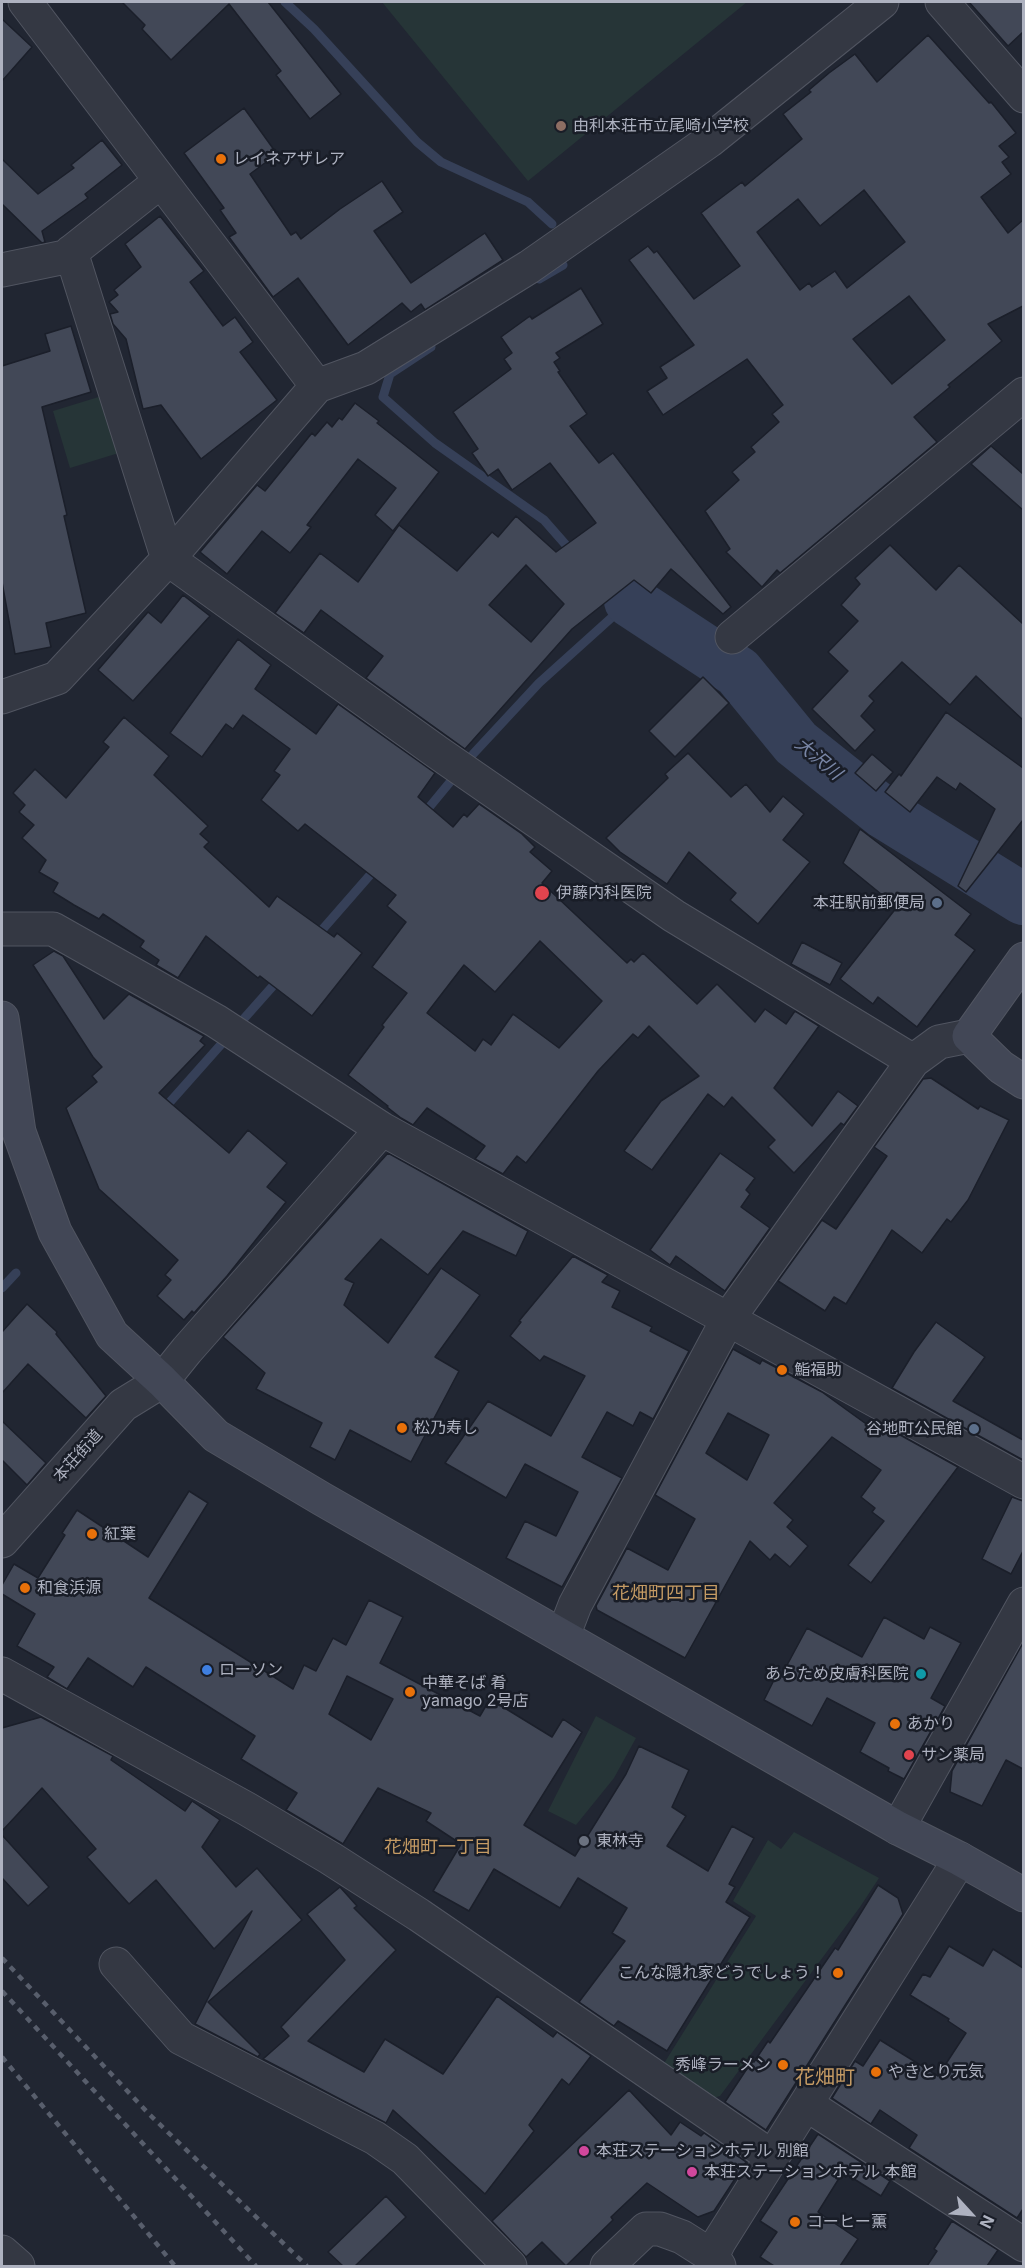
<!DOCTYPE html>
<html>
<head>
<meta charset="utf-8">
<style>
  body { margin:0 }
  #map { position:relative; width:1025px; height:2268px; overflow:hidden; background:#212632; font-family:Inter,sans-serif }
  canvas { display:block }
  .frame { position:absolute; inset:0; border:3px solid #aeb2c0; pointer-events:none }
  .north { position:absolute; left:941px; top:2184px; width:60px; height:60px; -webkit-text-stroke:4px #191d27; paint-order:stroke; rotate:116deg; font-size:16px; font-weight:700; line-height:24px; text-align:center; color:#aeb2c0 }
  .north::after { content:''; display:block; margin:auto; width:21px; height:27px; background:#aeb2c0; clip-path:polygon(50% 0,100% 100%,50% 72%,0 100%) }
</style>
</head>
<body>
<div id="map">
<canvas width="1025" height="2268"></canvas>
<div class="frame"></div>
<div class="north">N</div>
</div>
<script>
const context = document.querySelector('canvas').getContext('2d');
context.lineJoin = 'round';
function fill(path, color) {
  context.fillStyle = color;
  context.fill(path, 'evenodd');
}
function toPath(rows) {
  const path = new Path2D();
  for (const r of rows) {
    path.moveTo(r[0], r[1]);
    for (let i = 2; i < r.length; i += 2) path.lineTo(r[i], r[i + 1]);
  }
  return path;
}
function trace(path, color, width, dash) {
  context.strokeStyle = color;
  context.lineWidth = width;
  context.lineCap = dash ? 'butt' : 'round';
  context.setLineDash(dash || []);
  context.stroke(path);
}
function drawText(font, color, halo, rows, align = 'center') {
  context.font = font + ' Inter,"Noto Sans JP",sans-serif';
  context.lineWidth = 5;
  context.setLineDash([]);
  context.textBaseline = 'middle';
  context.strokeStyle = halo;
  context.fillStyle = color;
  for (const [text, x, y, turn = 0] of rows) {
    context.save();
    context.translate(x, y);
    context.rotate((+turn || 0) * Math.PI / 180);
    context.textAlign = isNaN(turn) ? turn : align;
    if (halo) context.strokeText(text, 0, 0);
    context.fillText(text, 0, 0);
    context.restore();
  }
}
fill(toPath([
  [382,2,747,2,528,181],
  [105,395,122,452,70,468,53,411],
  [596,1716,636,1738,614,1778,576,1825,548,1811],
  [794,1832,879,1878,860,1907,720,2096,713,2098,663,2065,756,1916,733,1901,768,1840,781,1849]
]), '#263537');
trace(toPath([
  [285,2,314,29,417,142,441,162,528,202,552,224],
  [539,279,563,265],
  [431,347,390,374,383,397,435,443,544,520,573,553],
  [422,816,474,753,539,683,630,601,610,586],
  [315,938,377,867],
  [162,1111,280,978],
  [2,1288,16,1273]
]), '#364058', 9);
trace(toPath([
  [630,601,738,672,796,743,884,813,1023,899]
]), '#364058', 52);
const building = toPath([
  [122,2,268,2,341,94,310,119,276,75,281,71,229,4,171,60,142,29,145,25,122,2],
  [969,2,1023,2,1023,32,1008,46,969,2],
  [2,19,32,47,2,81,2,19],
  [928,35,989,103,991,102,1016,133,999,146,1009,157,1002,162,1011,174,981,197,1008,233,1023,220,1023,306,988,324,1002,341,948,385,950,387,914,417,937,442,780,573,777,570,762,587,726,552,730,549,705,511,739,480,732,472,755,452,751,447,779,422,772,414,783,405,747,359,663,415,647,391,667,378,660,367,694,345,629,260,648,246,654,253,657,251,694,299,740,266,701,213,742,182,745,186,802,139,783,114,811,92,809,90,829,73,855,54,877,82,928,35],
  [864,190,905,242,847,288,835,271,812,287,809,283,800,290,757,232,798,199,820,226,864,190],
  [909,296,945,340,892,384,853,339,909,296],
  [244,108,277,154,250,174,291,235,296,232,301,239,340,209,382,181,403,212,374,231,411,283,485,233,503,260,425,310,421,304,411,312,402,303,348,345,298,278,273,297,229,237,236,233,220,210,224,208,184,153,244,108],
  [102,140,122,165,85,194,88,198,42,231,45,242,42,243,2,204,2,159,38,194,74,168,71,165,102,140],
  [160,216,204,271,190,282,223,326,235,317,253,342,240,352,277,400,201,459,161,405,143,409,126,339,113,324,110,314,118,312,109,302,118,295,114,290,141,267,125,244,160,216],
  [581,288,603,324,556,353,560,358,554,362,560,371,558,372,587,414,570,426,599,463,613,453,731,607,723,614,671,569,651,593,634,580,572,629,465,749,366,678,383,656,321,610,304,633,275,613,320,553,358,582,399,525,457,571,492,532,498,537,516,516,556,552,596,523,550,463,512,490,498,469,488,476,472,453,478,449,453,412,511,369,504,359,512,353,501,337,530,316,532,319,581,288],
  [526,565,564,604,531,642,489,605,526,565],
  [71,326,91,392,42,407,67,515,64,516,86,613,46,623,51,647,15,654,2,582,2,366,50,351,45,334,71,326],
  [355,403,379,421,377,423,439,472,393,531,375,515,396,488,358,459,307,525,311,527,290,553,262,531,227,574,200,552,257,485,265,491,312,433,315,436,327,422,332,427,339,418,342,420,355,403],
  [991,446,1023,474,1023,510,971,464,991,446],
  [890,545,936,590,959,565,1023,624,1023,720,976,676,950,705,902,662,869,696,874,701,861,716,875,730,855,751,812,709,848,671,828,652,858,621,841,605,860,584,855,578,890,545],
  [183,595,210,616,133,701,98,670,148,612,161,623,183,595],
  [238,639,271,665,255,689,316,734,338,704,435,773,418,797,453,827,464,814,467,817,479,804,522,834,535,847,530,852,552,871,542,883,627,963,631,959,634,962,643,953,697,1004,717,984,755,1022,765,1009,786,1024,795,1011,819,1026,774,1088,812,1126,838,1091,858,1106,844,1125,841,1123,794,1173,768,1147,775,1140,732,1097,724,1107,708,1094,652,1170,624,1151,661,1101,699,1076,649,1026,638,1038,633,1034,598,1071,526,1163,517,1156,503,1174,475,1159,485,1146,427,1108,413,1125,401,1118,387,1107,388,1106,348,1075,384,1027,382,1025,407,993,372,967,406,922,387,906,396,895,305,824,298,831,261,800,280,775,274,771,290,749,243,715,233,729,226,724,202,757,170,733,238,639],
  [540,941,602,1001,559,1048,513,1014,491,1045,483,1039,475,1051,427,1013,464,965,495,992,540,941],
  [703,677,729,703,675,757,649,731,703,677],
  [946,712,1023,768,1023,820,966,892,958,886,995,809,960,783,956,790,937,777,910,812,885,792,899,774,901,776,946,712],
  [124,717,169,756,154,775,208,826,200,834,209,842,204,847,269,907,277,896,334,937,337,933,362,953,312,1016,260,976,258,978,206,936,178,978,156,965,159,960,140,947,144,941,103,914,99,919,74,905,53,892,58,883,39,872,46,860,22,838,34,825,19,812,25,805,13,793,35,769,66,798,109,747,103,742,124,717],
  [688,753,731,797,746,784,770,812,783,796,804,814,783,840,810,862,758,924,730,900,736,893,689,852,667,884,620,852,606,838,668,778,665,774,688,753],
  [872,754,893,772,876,791,855,773,872,754],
  [860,829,971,914,955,935,975,950,917,1027,878,997,873,1004,840,979,897,907,843,863,860,829],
  [802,942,842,963,830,985,791,964,802,942],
  [54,951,63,956,104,1019,129,994,204,1036,200,1041,205,1045,159,1093,229,1153,248,1130,287,1163,267,1187,286,1202,227,1276,194,1313,192,1311,184,1320,157,1296,171,1280,165,1275,178,1260,99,1189,66,1108,97,1082,92,1076,102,1067,93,1057,33,965,54,951],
  [931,1078,978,1109,980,1106,1009,1120,968,1200,951,1222,947,1219,922,1253,892,1230,846,1304,834,1297,825,1311,778,1281,822,1220,836,1229,887,1156,874,1147,923,1079,931,1078],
  [388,1153,528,1231,516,1256,463,1231,428,1275,381,1239,345,1279,354,1283,344,1305,388,1343,441,1268,480,1295,435,1357,459,1371,411,1462,350,1430,335,1460,310,1447,322,1423,256,1389,265,1373,223,1337,388,1153],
  [720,1153,755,1178,746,1190,750,1194,741,1207,770,1228,725,1291,676,1256,670,1265,650,1250,720,1153],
  [573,1256,608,1275,602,1282,620,1291,612,1307,652,1327,650,1331,689,1351,653,1419,640,1412,633,1426,607,1412,582,1457,622,1478,562,1587,506,1558,525,1521,556,1536,578,1492,525,1464,506,1498,445,1463,488,1401,551,1436,585,1376,544,1356,540,1361,510,1336,521,1322,519,1321,573,1256],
  [27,1304,57,1332,56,1334,106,1396,86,1418,28,1364,2,1393,2,1332,27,1304],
  [936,1322,985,1357,953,1401,1023,1440,1023,1460,892,1388,914,1352,936,1322],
  [733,1349,760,1364,762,1360,822,1392,869,1426,873,1420,958,1467,871,1583,848,1565,884,1521,872,1512,875,1508,861,1497,881,1470,832,1437,774,1503,793,1520,787,1527,808,1546,790,1567,775,1554,770,1560,750,1541,685,1658,597,1610,596,1606,627,1548,668,1570,695,1519,655,1495,733,1349],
  [728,1413,769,1435,747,1480,706,1453,728,1413],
  [2,1421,46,1463,27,1485,2,1460,2,1421],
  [189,1491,208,1503,149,1598,293,1689,304,1665,316,1671,333,1638,346,1645,369,1600,403,1617,380,1663,480,1716,490,1699,552,1737,563,1719,582,1732,524,1825,575,1856,626,1774,639,1746,689,1770,672,1807,686,1816,667,1846,708,1871,732,1826,754,1838,729,1884,735,1887,726,1902,750,1917,667,2051,618,2021,614,2026,579,2002,625,1941,612,1933,627,1908,578,1878,560,1908,494,1869,469,1911,433,1891,461,1844,426,1821,431,1813,378,1788,343,1844,286,1810,297,1793,241,1759,255,1736,146,1667,133,1687,88,1658,67,1689,47,1677,54,1667,17,1646,35,1614,2,1594,2,1585,14,1564,38,1578,65,1535,62,1533,77,1510,148,1557,189,1491],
  [347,1676,393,1699,371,1740,329,1714,347,1676],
  [1012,1497,1023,1501,1023,1551,1011,1574,982,1559,1012,1497],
  [884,1617,924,1639,930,1627,961,1643,931,1698,945,1706,904,1779,888,1771,889,1768,860,1752,875,1723,827,1698,812,1726,764,1700,775,1678,779,1680,807,1628,862,1657,884,1617],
  [1023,1643,1023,1769,1006,1760,982,1806,950,1792,952,1771,1023,1643],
  [41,1717,113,1756,111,1760,185,1811,192,1801,220,1820,202,1847,236,1887,257,1868,302,1920,208,2002,260,2054,258,2057,195,2024,252,1911,214,1949,156,1880,129,1904,87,1857,96,1849,42,1788,2,1831,2,1728,41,1717],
  [2,1835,49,1887,28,1906,2,1878,2,1835],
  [878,1885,898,1898,903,1914,766,2130,725,2102,752,2061,754,2062,768,2041,770,2043,835,1948,838,1950,878,1885],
  [340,1887,357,1906,354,1908,396,1950,308,2041,364,2072,385,2039,443,2074,497,1996,553,2037,557,2032,591,2056,569,2085,562,2079,529,2125,534,2131,485,2194,393,2110,386,2123,263,2059,289,2036,281,2027,345,1960,307,1914,340,1887],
  [949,1946,983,1966,993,1949,1023,1968,1023,2209,1017,2218,909,2148,917,2135,880,2110,871,2124,832,2098,855,2061,863,2066,880,2040,938,2076,966,2033,948,2021,949,2019,910,1995,923,1974,930,1977,949,1946],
  [629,2090,671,2135,680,2122,701,2136,704,2133,746,2162,714,2211,698,2217,647,2183,611,2217,613,2220,566,2266,542,2242,526,2257,492,2221,629,2090],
  [818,2134,890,2181,881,2196,843,2172,818,2212,858,2239,840,2266,774,2266,760,2257,777,2232,760,2221,818,2134],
  [386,2196,406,2217,355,2266,343,2266,328,2252,386,2196],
  [952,2221,998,2250,987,2266,927,2266,937,2251,934,2249,952,2221]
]);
fill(building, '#424857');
trace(building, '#1b1f2a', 1.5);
const street = toPath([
  [25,2,317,386],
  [942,2,1024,96],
  [71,252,168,559,437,752,674,916,913,1061],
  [2,270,65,257,161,181],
  [732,637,1024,394],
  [2,697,57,678,168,559,317,386,366,368,529,267,709,141,882,2],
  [2,929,53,929,216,1021,382,1129,1024,1482],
  [2,1541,123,1405,162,1381,187,1350,382,1129],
  [563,1636,575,1605,728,1319,913,1061,939,1042,969,1036],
  [2,1674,247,1809,330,1858,419,1915,772,2157],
  [898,1828,1024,1604],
  [116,1964,181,2038,375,2138,405,2159,510,2266],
  [806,2104,1024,2245],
  [2,2252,18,2266],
  [712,2256,719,2242,960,1859],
  [607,2266,646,2229,660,2229,682,2237,712,2256,719,2266]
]);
const secondary = toPath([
  [1024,959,969,1036,1001,1067,1024,1082],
  [2,1018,19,1132,55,1232,112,1335,162,1381,216,1436,322,1499,898,1828,960,1859,1024,1895]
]);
trace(street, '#515561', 35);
trace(secondary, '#515561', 35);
trace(street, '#343843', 33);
trace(secondary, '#424756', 33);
trace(toPath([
  [2,1958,149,2114,307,2266],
  [2,1991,256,2266],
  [2,2057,175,2266]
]), '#585e6c', 4.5, [6, 6]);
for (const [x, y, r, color] of [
  [561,126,6,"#8d6e63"],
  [221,159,6,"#e8710a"],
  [542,893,8,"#e0444e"],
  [937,903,6,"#5c6f8a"],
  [782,1370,6,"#e8710a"],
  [402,1428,6,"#e8710a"],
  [974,1429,6,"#5c6f8a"],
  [92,1534,6,"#e8710a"],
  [25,1588,6,"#e8710a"],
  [207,1670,6,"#3f7fe0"],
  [921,1674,6,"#0f9aa8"],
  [410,1692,6,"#e8710a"],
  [895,1724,6,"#e8710a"],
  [909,1755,6,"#e0444e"],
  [584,1841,6,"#6b7280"],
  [838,1973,6,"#e8710a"],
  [783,2065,6,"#e8710a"],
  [876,2072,6,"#e8710a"],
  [584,2151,6,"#d1479c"],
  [692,2172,6,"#d1479c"],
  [795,2222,6,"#e8710a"]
]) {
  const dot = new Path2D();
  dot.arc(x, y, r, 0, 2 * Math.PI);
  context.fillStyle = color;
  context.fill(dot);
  trace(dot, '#191d27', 2);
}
drawText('16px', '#aeb2c0', '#191d27', [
  ["由利本荘市立尾崎小学校",573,126],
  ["レイネアザレア",233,159],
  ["伊藤内科医院",556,893],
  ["本荘駅前郵便局",925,903,"right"],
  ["鮨福助",794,1370],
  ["松乃寿し",414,1428],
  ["谷地町公民館",962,1429,"right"],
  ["紅葉",104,1534],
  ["和食浜源",37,1588],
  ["ローソン",219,1670],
  ["あらため皮膚科医院",909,1674,"right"],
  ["中華そば 肴",422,1683],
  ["yamago 2号店",422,1701],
  ["あかり",907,1724],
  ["サン薬局",921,1755],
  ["東林寺",596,1841],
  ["こんな隠れ家どうでしょう！",826,1973,"right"],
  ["秀峰ラーメン",771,2065,"right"],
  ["やきとり元気",888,2072],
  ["本荘ステーションホテル 別館",596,2151],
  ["本荘ステーションホテル 本館",704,2172],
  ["コーヒー薫",807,2222]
], 'left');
drawText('16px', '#aeb2c0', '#191d27', [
  ["本荘街道",78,1456,-48]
]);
drawText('italic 18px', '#7986a6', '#191d27', [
  ["大沢川",818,759,40]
]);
drawText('18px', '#c59b64', '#191d27', [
  ["花畑町四丁目",666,1594],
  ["花畑町一丁目",438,1848]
]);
drawText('20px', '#c59b64', '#191d27', [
  ["花畑町",825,2078]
]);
</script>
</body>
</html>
